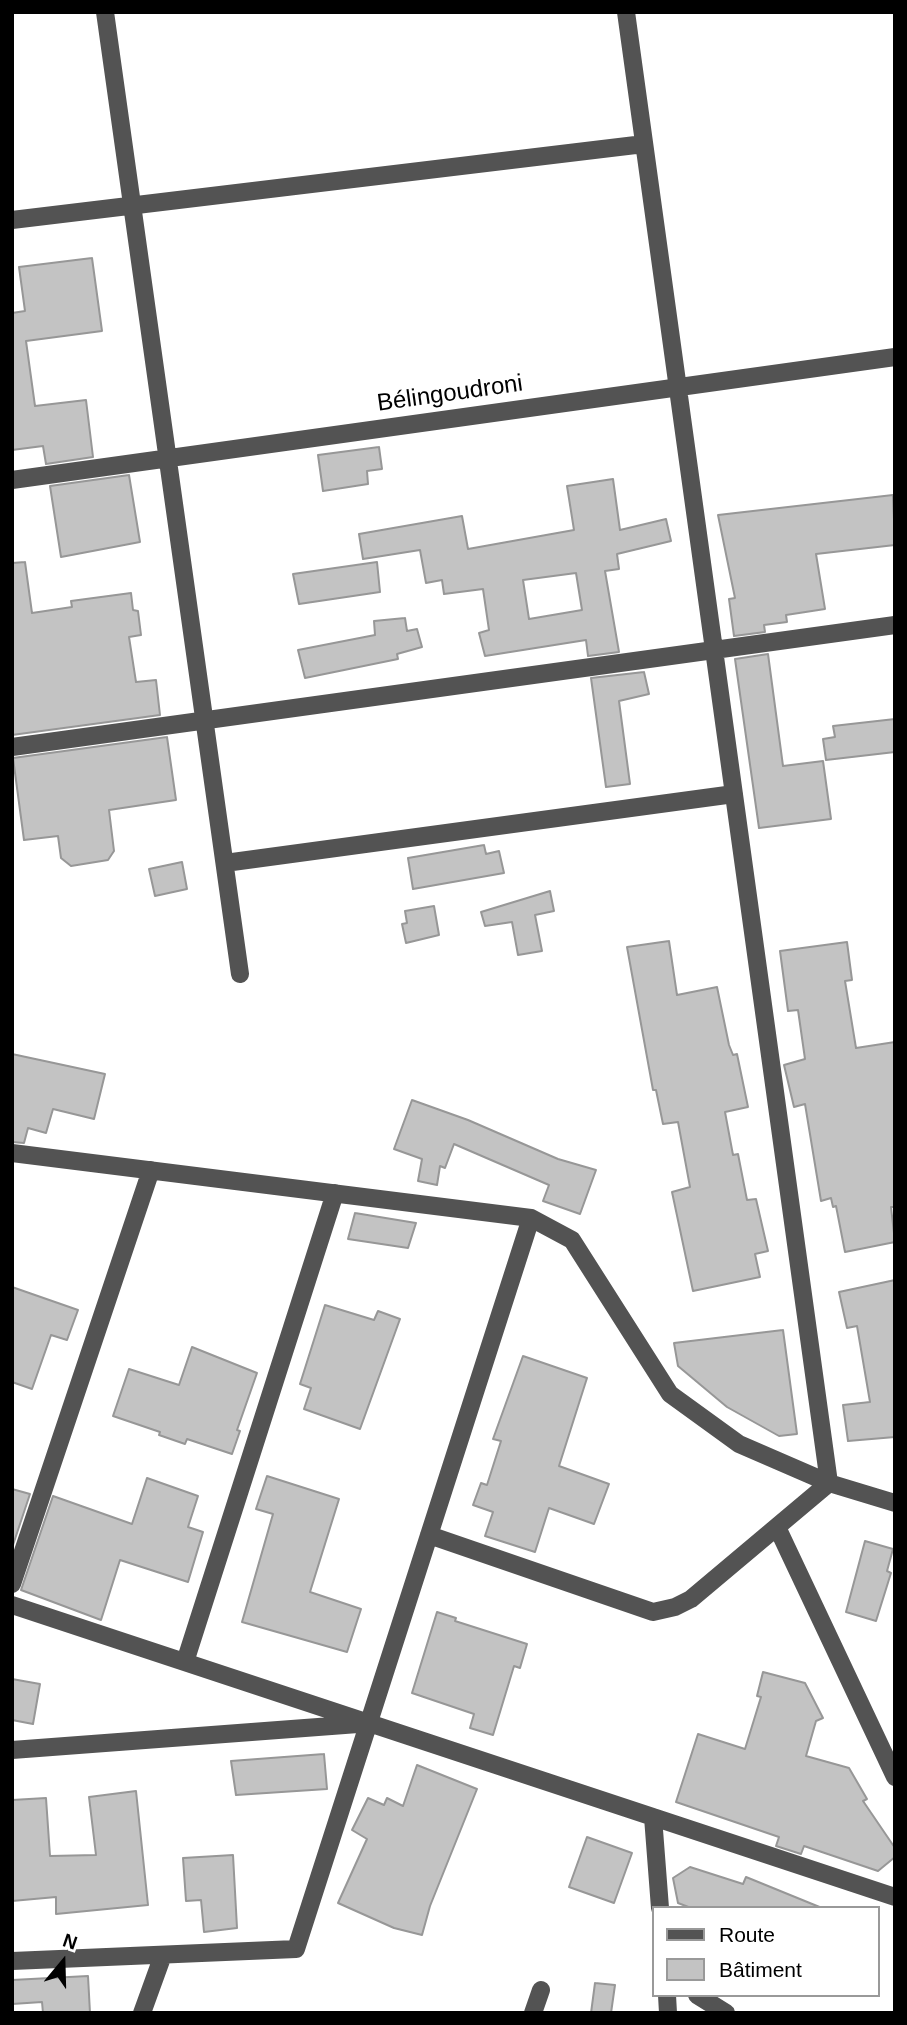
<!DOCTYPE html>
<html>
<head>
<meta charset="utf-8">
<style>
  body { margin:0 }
  #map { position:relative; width:907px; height:2025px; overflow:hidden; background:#fff; font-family:Helvetica,sans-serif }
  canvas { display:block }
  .frame { position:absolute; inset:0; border:14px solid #000; pointer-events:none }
  .legend { position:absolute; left:652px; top:1906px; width:228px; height:91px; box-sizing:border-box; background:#fff; border:2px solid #999; margin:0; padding:9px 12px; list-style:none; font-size:21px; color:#000 }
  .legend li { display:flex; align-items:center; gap:14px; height:35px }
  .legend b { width:35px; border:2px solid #999 }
  .north { position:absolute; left:28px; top:1927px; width:70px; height:70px; -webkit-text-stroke:5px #fff; paint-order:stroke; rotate:19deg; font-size:19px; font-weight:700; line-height:28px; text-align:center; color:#000 }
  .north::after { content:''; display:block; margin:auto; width:24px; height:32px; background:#000; clip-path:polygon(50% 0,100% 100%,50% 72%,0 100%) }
</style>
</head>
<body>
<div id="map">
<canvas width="907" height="2025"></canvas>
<div class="frame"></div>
<ul class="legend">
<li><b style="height:9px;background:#535353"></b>Route</li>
<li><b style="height:19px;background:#c3c3c3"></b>Bâtiment</li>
</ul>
<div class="north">N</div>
</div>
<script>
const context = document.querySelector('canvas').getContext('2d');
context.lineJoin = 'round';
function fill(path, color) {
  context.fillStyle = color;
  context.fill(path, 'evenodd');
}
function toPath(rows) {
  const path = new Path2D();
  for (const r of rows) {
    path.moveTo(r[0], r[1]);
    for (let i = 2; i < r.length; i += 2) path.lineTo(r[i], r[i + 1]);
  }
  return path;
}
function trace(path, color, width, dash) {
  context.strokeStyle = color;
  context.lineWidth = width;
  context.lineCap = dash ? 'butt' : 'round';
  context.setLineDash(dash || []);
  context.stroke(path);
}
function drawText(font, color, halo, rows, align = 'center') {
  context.font = font + ' Helvetica,sans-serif';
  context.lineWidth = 7;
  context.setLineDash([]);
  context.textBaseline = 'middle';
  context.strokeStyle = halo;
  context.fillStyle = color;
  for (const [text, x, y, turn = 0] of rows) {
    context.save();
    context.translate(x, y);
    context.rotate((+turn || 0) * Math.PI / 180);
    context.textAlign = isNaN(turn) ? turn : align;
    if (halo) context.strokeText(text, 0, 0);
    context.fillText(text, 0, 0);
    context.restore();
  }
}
const building = toPath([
  [92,258,102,331,26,341,35,406,86,400,93,457,46,464,43,446,12,450,12,313,25,311,19,267,92,258],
  [379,447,382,469,367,471,368,484,323,491,318,455,379,447],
  [129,475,140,542,61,557,50,486,129,475],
  [613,479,620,530,666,519,671,541,617,554,619,569,605,571,619,652,588,656,586,640,485,656,479,633,489,630,483,589,444,594,442,580,426,583,420,550,363,559,359,534,462,516,468,549,574,530,567,486,613,479],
  [576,573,582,610,529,619,523,580,576,573],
  [893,495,895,545,816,554,825,609,786,615,787,622,764,625,765,632,734,636,729,599,735,598,718,515,893,495],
  [25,562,32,613,72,607,71,601,131,593,133,610,138,611,141,635,129,637,136,682,156,680,160,715,12,735,12,563,25,562],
  [377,562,380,592,299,604,293,574,377,562],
  [405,618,407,631,417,629,422,647,397,654,398,659,305,678,298,650,375,635,374,621,405,618],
  [768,654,783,766,823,761,831,819,759,828,735,659,768,654],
  [644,672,649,694,619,701,630,784,606,787,591,678,644,672],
  [895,719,895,752,826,760,823,739,835,737,833,726,895,719],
  [167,737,176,800,109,810,114,851,108,860,71,866,61,858,58,836,24,840,13,758,167,737],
  [484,845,486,854,499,851,504,873,413,889,408,858,484,845],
  [182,862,187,889,155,896,149,869,182,862],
  [550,891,554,911,535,915,542,951,518,955,512,922,485,926,481,912,550,891],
  [434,906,439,935,406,943,402,924,407,923,405,911,434,906],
  [669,941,677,995,717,987,729,1045,733,1055,737,1054,748,1107,725,1112,733,1155,738,1154,747,1200,756,1199,768,1251,755,1254,760,1277,693,1291,672,1192,690,1187,678,1122,663,1124,656,1090,653,1090,627,947,669,941],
  [847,942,852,980,845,981,856,1048,895,1042,895,1207,891,1207,895,1242,845,1252,836,1206,833,1207,831,1198,821,1201,805,1104,794,1107,784,1065,805,1059,798,1010,788,1011,780,951,847,942],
  [12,1054,105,1074,94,1119,53,1109,46,1133,28,1128,24,1143,12,1142,12,1054],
  [412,1100,468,1120,558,1159,596,1170,580,1214,543,1201,549,1185,454,1144,445,1168,440,1166,437,1185,418,1181,422,1159,394,1149,412,1100],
  [355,1213,416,1223,408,1248,348,1239,355,1213],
  [895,1280,895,1437,848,1441,843,1405,870,1402,857,1326,847,1328,839,1292,895,1280],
  [12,1287,78,1310,67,1340,51,1335,32,1389,12,1382,12,1287],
  [325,1305,374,1320,378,1311,400,1319,360,1429,304,1409,311,1388,300,1384,325,1305],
  [783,1330,797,1434,779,1436,727,1407,678,1366,674,1343,783,1330],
  [192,1347,257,1373,237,1430,240,1431,232,1454,187,1439,185,1444,159,1435,160,1432,113,1416,129,1369,179,1385,192,1347],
  [523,1356,587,1378,559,1466,609,1484,594,1524,549,1508,535,1552,485,1536,493,1512,473,1505,481,1483,487,1485,501,1441,493,1439,523,1356],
  [267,1476,339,1499,310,1592,361,1609,347,1652,242,1622,273,1514,256,1509,267,1476],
  [147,1478,198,1496,188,1527,203,1532,188,1582,120,1560,101,1620,21,1590,53,1496,132,1524,147,1478],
  [12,1489,30,1494,12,1548,12,1489],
  [865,1541,893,1549,887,1571,891,1573,876,1621,846,1612,865,1541],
  [437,1612,456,1618,455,1621,527,1644,520,1668,514,1666,493,1735,470,1728,474,1714,412,1693,437,1612],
  [763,1672,805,1683,823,1718,816,1721,806,1756,849,1768,867,1799,863,1801,895,1848,895,1857,878,1871,804,1846,801,1854,776,1846,779,1837,676,1802,698,1734,745,1749,761,1697,757,1696,763,1672],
  [12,1679,40,1684,33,1724,12,1720,12,1679],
  [324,1754,327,1789,236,1795,231,1761,324,1754],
  [417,1765,477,1789,430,1906,422,1935,394,1928,338,1903,367,1839,352,1830,368,1798,384,1805,387,1798,403,1806,417,1765],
  [136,1791,148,1905,56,1914,56,1897,12,1901,12,1800,46,1798,50,1856,96,1855,89,1797,136,1791],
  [587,1837,632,1853,614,1903,569,1887,587,1837],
  [233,1855,237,1928,204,1932,201,1900,186,1901,183,1858,233,1855],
  [690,1867,743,1884,746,1877,822,1908,691,1908,678,1903,673,1878,690,1867],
  [88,1976,90,2013,43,2013,42,2002,12,2004,12,1980,88,1976],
  [595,1983,615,1985,611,2013,591,2013,595,1983]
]);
fill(building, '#c3c3c3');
trace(building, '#979797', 2);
trace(toPath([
  [105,12,240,974],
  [626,12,829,1483],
  [12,220,644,144],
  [12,480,895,357],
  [12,747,895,625],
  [225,863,734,794],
  [12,1153,531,1218,572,1240,670,1394,739,1444,829,1483,895,1503],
  [777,1527,895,1777],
  [429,1535,653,1612,675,1607,691,1599,829,1483],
  [12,1584,151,1170],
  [12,1605,895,1897],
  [185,1662,335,1193],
  [12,1750,358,1724],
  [653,1817,660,1908],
  [12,1961,296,1949,531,1218],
  [667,1995,668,2013],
  [697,1995,726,2013],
  [142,2013,163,1955],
  [533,2013,541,1990]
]), '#535353', 18);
drawText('24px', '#000', '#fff', [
  ["Bélingoudroni",450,394,-8]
]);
</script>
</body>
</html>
